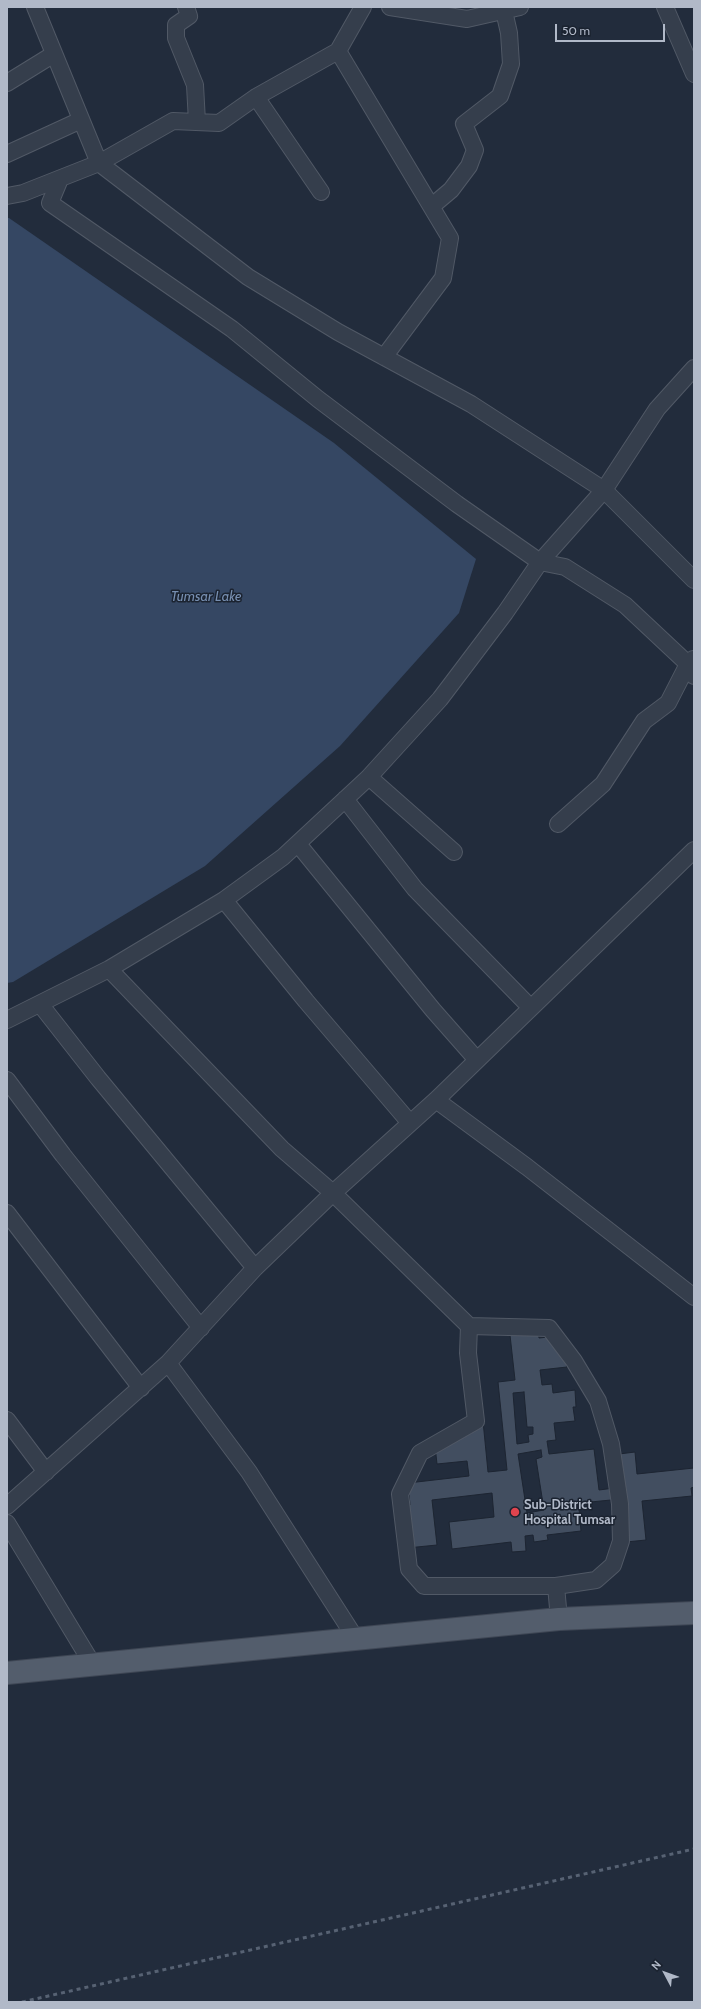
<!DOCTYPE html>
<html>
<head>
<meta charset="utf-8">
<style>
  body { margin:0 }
  #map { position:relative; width:701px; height:2009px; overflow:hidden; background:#222c3c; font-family:Cabin,sans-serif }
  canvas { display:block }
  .frame { position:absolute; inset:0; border:8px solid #b1b9c8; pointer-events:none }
  .north { position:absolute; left:645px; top:1953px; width:40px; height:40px; -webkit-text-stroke:3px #1b2330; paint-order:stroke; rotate:311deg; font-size:11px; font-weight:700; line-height:16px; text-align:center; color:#b1b9c8 }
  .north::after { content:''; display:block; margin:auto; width:14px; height:18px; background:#b1b9c8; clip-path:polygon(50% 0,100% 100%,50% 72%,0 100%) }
  .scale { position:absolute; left:555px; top:24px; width:110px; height:18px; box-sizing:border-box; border:2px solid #b1b9c8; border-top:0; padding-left:5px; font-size:12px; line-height:14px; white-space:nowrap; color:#b1b9c8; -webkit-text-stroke:3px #1b2330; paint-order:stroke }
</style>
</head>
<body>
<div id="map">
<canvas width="701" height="2009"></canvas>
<div class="frame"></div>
<div class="north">N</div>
<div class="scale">50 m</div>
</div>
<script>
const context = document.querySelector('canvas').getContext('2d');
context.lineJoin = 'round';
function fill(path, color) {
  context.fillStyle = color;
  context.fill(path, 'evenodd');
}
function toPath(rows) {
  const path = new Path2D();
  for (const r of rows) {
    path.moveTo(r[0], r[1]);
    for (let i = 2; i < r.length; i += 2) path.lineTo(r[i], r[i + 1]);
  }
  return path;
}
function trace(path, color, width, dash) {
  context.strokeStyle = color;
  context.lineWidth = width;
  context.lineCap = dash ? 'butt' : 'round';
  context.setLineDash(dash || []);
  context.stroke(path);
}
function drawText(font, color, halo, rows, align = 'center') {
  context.font = font + ' Cabin,sans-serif';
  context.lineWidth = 3;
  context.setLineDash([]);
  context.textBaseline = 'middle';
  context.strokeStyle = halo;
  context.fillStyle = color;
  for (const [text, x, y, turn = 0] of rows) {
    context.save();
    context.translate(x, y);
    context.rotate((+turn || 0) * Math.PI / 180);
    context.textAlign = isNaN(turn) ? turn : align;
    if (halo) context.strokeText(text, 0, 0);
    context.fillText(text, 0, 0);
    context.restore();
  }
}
fill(toPath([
  [7,218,9,218,334,443,476,559,459,613,340,746,205,866,13,982,7,983]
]), '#354763');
const building = toPath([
  [537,1323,539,1338,557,1336,565,1352,567,1367,540,1370,542,1385,552,1384,553,1393,575,1390,576,1407,573,1407,575,1421,554,1423,556,1440,547,1441,549,1454,594,1449,599,1490,622,1487,619,1454,635,1452,637,1474,694,1468,694,1487,691,1488,692,1496,642,1501,646,1540,626,1542,621,1499,560,1505,560,1510,579,1508,581,1531,547,1535,548,1540,534,1542,533,1535,525,1536,526,1551,512,1552,511,1542,452,1549,449,1522,494,1517,492,1493,432,1500,437,1545,407,1548,402,1506,410,1505,408,1483,469,1476,467,1461,437,1464,434,1437,483,1421,488,1472,507,1470,498,1382,515,1380,509,1326,537,1323],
  [524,1392,527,1427,533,1427,533,1434,528,1435,529,1442,517,1444,513,1393,524,1392],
  [541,1450,542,1457,536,1459,544,1510,527,1513,518,1454,541,1450]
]);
fill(building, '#424e60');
trace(building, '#1d2532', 1);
const minor = toPath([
  [35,7,99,163,248,277,338,332,471,404,604,490,694,580],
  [186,7,189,16,176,25,176,38,195,85,197,122],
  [390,7,467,19,520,7],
  [665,7,694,74],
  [338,51,450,238,443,278,384,357],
  [7,83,54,54],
  [256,97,321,192],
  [7,154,81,120],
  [7,196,23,193,99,163,173,121,219,123,256,97,338,51,363,7],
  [432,206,451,190,469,166,475,150,464,124,500,96,511,64,509,33,504,11],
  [694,368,657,409,604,490,540,562,565,567,625,605,688,664,694,676],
  [369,777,454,852],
  [345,799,415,889,531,1008],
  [558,824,603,784,644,721,668,703,688,664,693,659],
  [298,844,433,1010,477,1060],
  [224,900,306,1001,410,1123],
  [109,969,282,1149,333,1193,469,1326,468,1353,476,1421,420,1453,400,1494,409,1569,424,1586,556,1586,559,1619],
  [40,1004,98,1078,255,1268],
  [7,1020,109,969,224,900,283,857,369,777,440,699,505,613,540,562,457,504,318,399,232,329,50,203,60,179],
  [7,1080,63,1155,201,1328],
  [436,1100,527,1167,694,1297],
  [7,1213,141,1388],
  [469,1326,549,1328,574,1361,598,1401,611,1444,620,1504,621,1541,613,1565,596,1580,556,1586],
  [168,1363,249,1472,356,1639],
  [7,1420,46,1472],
  [7,1506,168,1363,255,1268,333,1193,436,1100,694,850],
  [7,1523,93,1665]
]);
const primary = toPath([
  [7,1673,559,1619,694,1613]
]);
trace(minor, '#515966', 18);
trace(primary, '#3f4755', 24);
trace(minor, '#353e4c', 16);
trace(primary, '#535d6c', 22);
trace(toPath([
  [22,2002,694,1849]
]), '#576273', 3, [4, 4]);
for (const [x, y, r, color] of [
  [515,1512,5,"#e0444e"]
]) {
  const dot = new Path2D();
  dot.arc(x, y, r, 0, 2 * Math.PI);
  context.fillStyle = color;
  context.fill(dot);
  trace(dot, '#1b2330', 1.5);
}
drawText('bold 13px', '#b1b9c8', '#1b2330', [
  ["Sub-District",524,1505],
  ["Hospital Tumsar",524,1520]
], 'left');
drawText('italic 14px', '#778fb1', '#1b2330', [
  ["Tumsar Lake",206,597]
]);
</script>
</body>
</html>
